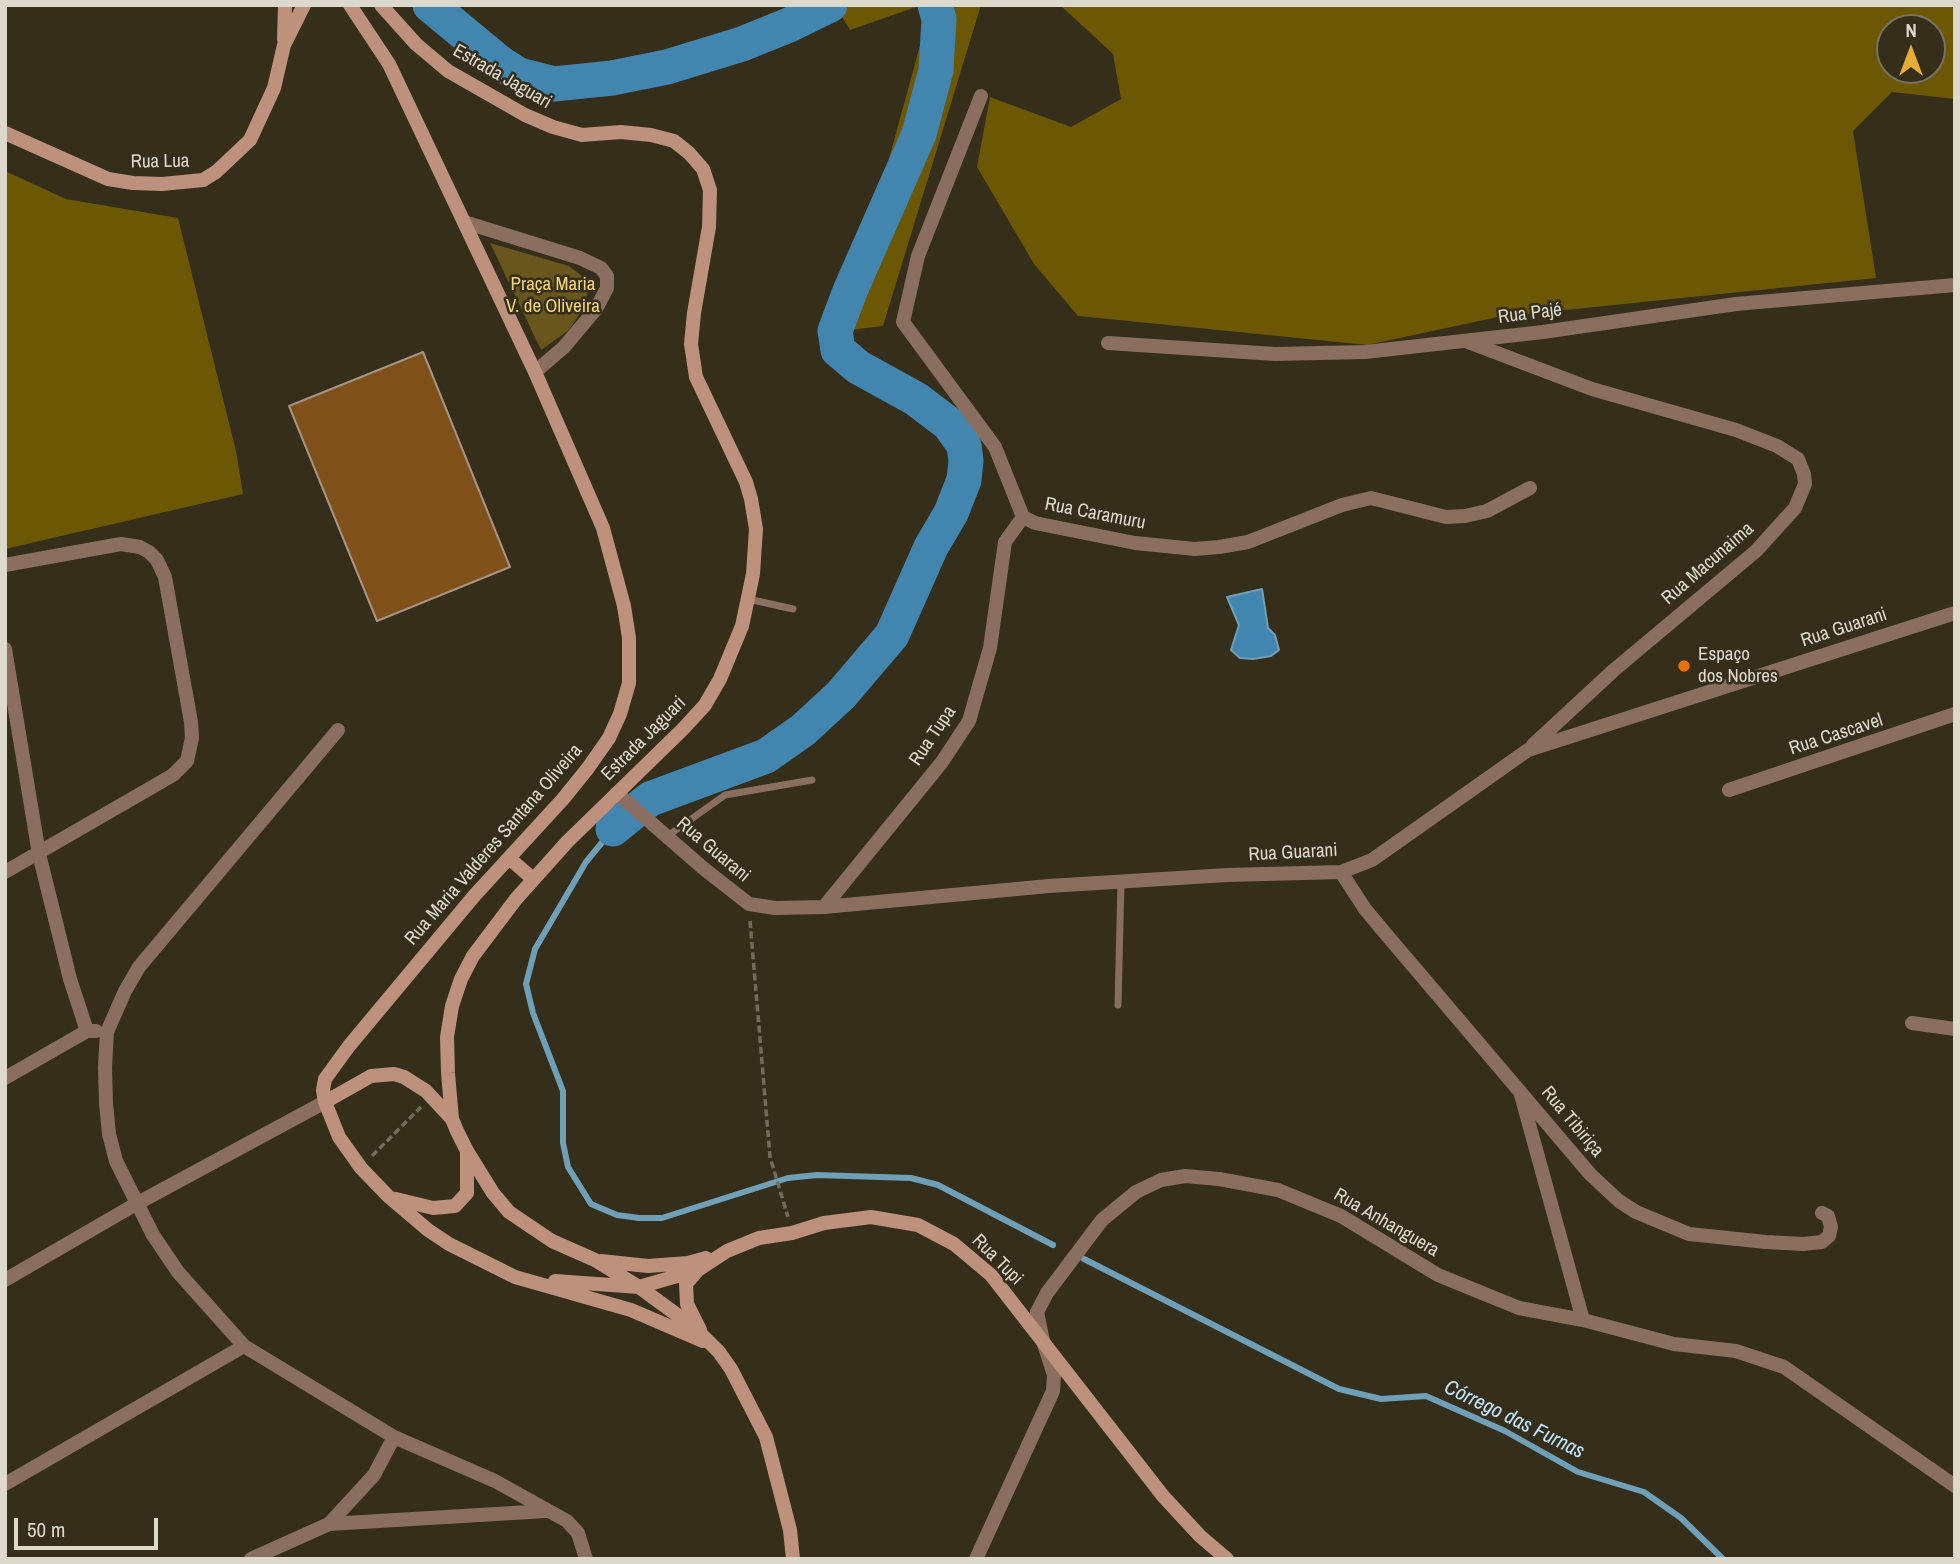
<!DOCTYPE html>
<html>
<head>
<meta charset="utf-8">
<style>
  body { margin:0 }
  #map { position:relative; width:1960px; height:1564px; overflow:hidden; background:#342e1b; font-family:"Archivo Narrow",sans-serif }
  canvas { display:block }
  .frame { position:absolute; inset:0; border:7px solid #ddd9cd; pointer-events:none }
  .north { position:absolute; left:1876px; top:14px; width:70px; height:70px; box-sizing:border-box; background:#342e1b; border:2px solid #787262; border-radius:50%; rotate:0deg; font-size:19px; font-weight:700; line-height:28px; text-align:center; color:#ddd9cd }
  .north::after { content:''; display:block; margin:auto; width:24px; height:32px; background:#e5ad36; clip-path:polygon(50% 0,100% 100%,50% 72%,0 100%) }
  .scale { position:absolute; left:14px; top:1518px; width:144px; height:32px; box-sizing:border-box; border:4px solid #ddd9cd; border-top:0; padding-left:9px; font-size:21px; line-height:24px; white-space:nowrap; color:#ddd9cd; -webkit-text-stroke:5px #342e1b; paint-order:stroke }
</style>
</head>
<body>
<div id="map">
<canvas width="1960" height="1564"></canvas>
<div class="frame"></div>
<div class="north">N</div>
<div class="scale">50 m</div>
</div>
<script>
const context = document.querySelector('canvas').getContext('2d');
context.lineJoin = 'round';
function fill(path, color) {
  context.fillStyle = color;
  context.fill(path, 'evenodd');
}
function toPath(rows) {
  const path = new Path2D();
  for (const r of rows) {
    path.moveTo(r[0], r[1]);
    for (let i = 2; i < r.length; i += 2) path.lineTo(r[i], r[i + 1]);
  }
  return path;
}
function trace(path, color, width, dash) {
  context.strokeStyle = color;
  context.lineWidth = width;
  context.lineCap = dash ? 'butt' : 'round';
  context.setLineDash(dash || []);
  context.stroke(path);
}
function drawText(font, color, halo, rows, align = 'center') {
  context.font = font + ' "Archivo Narrow",sans-serif';
  context.lineWidth = 5;
  context.setLineDash([]);
  context.textBaseline = 'middle';
  context.strokeStyle = halo;
  context.fillStyle = color;
  for (const [text, x, y, turn = 0] of rows) {
    context.save();
    context.translate(x, y);
    context.rotate((+turn || 0) * Math.PI / 180);
    context.textAlign = isNaN(turn) ? turn : align;
    if (halo) context.strokeText(text, 0, 0);
    context.fillText(text, 0, 0);
    context.restore();
  }
}
fill(toPath([
  [490,243,569,266,590,282,584,307,569,330,541,350]
]), '#68561c');
fill(toPath([
  [835,5,922,5,850,30],
  [931,5,981,5,883,326,850,330,849,305],
  [1060,5,1955,5,1955,99,1892,92,1853,131,1876,278,1498,317,1367,345,1078,316,1034,264,977,167,990,97,1071,127,1121,99,1113,54],
  [1890,28,1932,28,1932,70,1890,70],
  [5,171,66,199,178,218,236,451,243,494,5,549]
]), '#6c5705');
const water = toPath([
  [1262,589,1268,628,1275,635,1279,650,1271,656,1253,659,1240,658,1231,650,1239,625,1227,597,1262,589]
]);
fill(water, '#4286af');
trace(water, '#709fb8', 2);
trace(toPath([
  [613,829,586,862,535,949,526,984,533,1013,563,1091,563,1143,568,1167,591,1204,617,1215,639,1218,662,1218,788,1178,817,1175,911,1178,938,1185,1053,1245],
  [1084,1259,1339,1389,1381,1399,1426,1396,1505,1431,1578,1472,1644,1492,1681,1518,1723,1559]
]), '#709fb8', 6);
trace(toPath([
  [430,5,500,63,519,75,554,84,612,78,667,67,742,44,789,25,830,5],
  [613,829,650,799,766,756,803,730,841,695,892,635,931,547,951,513,964,480,966,461,964,445,949,424,916,399,858,367,838,350,835,331,850,291,919,134,936,70,939,19,935,5]
]), '#4286af', 35);
const building = toPath([
  [423,352,510,567,377,621,289,406,423,352]
]);
fill(building, '#7f5019');
trace(building, '#a69483', 2);
trace(toPath([
  [750,921,770,1157,788,1217],
  [372,1156,421,1107]
]), '#726c5c', 3.5, [7, 3.5]);
trace(toPath([
  [748,599,793,609],
  [666,837,725,795,812,780],
  [1118,1005,1121,882]
]), '#8a6e60', 7);
trace(toPath([
  [981,96,918,256,903,322,995,447,1023,517,1035,523,1135,543,1195,549,1219,547,1248,542,1342,505,1371,498,1446,517,1465,516,1487,511,1530,488],
  [464,222,580,258,601,268,607,276,607,288,596,309,564,347,535,372],
  [1468,342,1592,389,1736,430,1777,446,1798,459,1804,474,1805,484,1795,508,1756,551,1614,670,1533,745],
  [1108,343,1275,354,1365,352,1543,332,1736,304,1955,285],
  [5,565,121,544,140,547,149,552,157,560,165,577,191,722,192,738,187,761,173,775,5,872],
  [5,649,39,854,70,979,87,1031],
  [338,730,139,967,125,991,107,1032,105,1067,106,1103,109,1134,116,1161,153,1235,178,1272,244,1346,394,1437,495,1481,567,1521,578,1533,586,1559],
  [1729,790,1955,714],
  [617,793,703,868,749,904,775,908,824,907,1049,886,1227,875,1341,872,1372,860,1528,750,1955,613],
  [1341,872,1365,909,1385,933,1590,1174,1619,1201,1636,1212,1689,1234,1766,1242,1803,1244,1822,1242,1829,1236,1831,1227,1828,1216,1822,1213],
  [824,907,942,762,969,721,990,648,1005,542,1023,517],
  [1912,1023,1955,1029],
  [5,1078,87,1031,96,1031],
  [1521,1095,1583,1320],
  [5,1280,136,1204,325,1102],
  [5,1484,244,1346],
  [329,1524,374,1475,394,1437],
  [251,1559,329,1524,546,1511],
  [976,1559,1053,1391,1054,1375,1043,1341,1037,1312,1047,1293,1102,1220,1136,1192,1161,1180,1185,1176,1219,1179,1278,1190,1341,1216,1438,1275,1519,1308,1583,1320,1674,1344,1736,1351,1784,1367,1955,1486]
]), '#8a6e60', 14);
trace(toPath([
  [350,5,389,64,535,372,603,528,624,606,629,638,629,683,620,714,609,738,588,768,563,799,474,896,349,1046,325,1079,323,1090,325,1102,339,1137,361,1168,388,1196,428,1230,449,1244,515,1277,631,1310,703,1341],
  [381,5,416,44,448,71,525,115,553,127,582,135,621,132,651,135,674,141,689,153,703,169,710,190,709,227,694,313,691,344,696,377,746,482,751,499,756,529,753,574,742,626,720,679,705,705,683,729,567,842,516,899,473,956,461,979,452,1006,447,1037,448,1073,452,1119,457,1131,467,1151,493,1193,509,1212,552,1241,595,1260,639,1287,695,1328,719,1352,731,1369,766,1437,790,1530,793,1559],
  [284,39,285,5],
  [5,133,108,179,133,183,162,184,203,180,216,172,250,140,274,88,284,45,304,5],
  [509,858,533,879],
  [325,1102,371,1076,394,1074,404,1077,426,1091,452,1119],
  [396,1199,433,1208,455,1206,467,1193,467,1152],
  [601,1261,648,1266,688,1263,706,1258],
  [698,1270,686,1284,687,1304,700,1330],
  [555,1281,639,1287,698,1270,727,1251,759,1238,792,1233,824,1223,871,1217,918,1225,954,1244,991,1275,1163,1496,1200,1536,1227,1559]
]), '#be917c', 14);
for (const [x, y, r, color] of [
  [1684,666,7,"#e8710a"]
]) {
  const dot = new Path2D();
  dot.arc(x, y, r, 0, 2 * Math.PI);
  context.fillStyle = color;
  context.fill(dot);
  trace(dot, '#342e1b', 2.5);
}
drawText('19px', '#ddd9cd', '#342e1b', [
  ["Estrada Jaguari",502,77,30],
  ["Rua Lua",160,162,-1],
  ["Rua Pajé",1530,314,-7],
  ["Rua Caramuru",1095,514,11],
  ["Rua Macunaima",1708,564,-41],
  ["Rua Guarani",1844,628,-18],
  ["Rua Cascavel",1836,735,-18],
  ["Rua Tupa",933,736,-56],
  ["Estrada Jaguari",644,739,-45],
  ["Rua Maria Valderes Santana Oliveira",494,845,-49],
  ["Rua Guarani",713,850,40],
  ["Rua Guarani",1293,853,-3],
  ["Rua Tibiriça",1572,1122,50],
  ["Rua Anhanguera",1386,1223,30],
  ["Rua Tupi",997,1260,45]
]);
drawText('19px', '#f6d674', '#342e1b', [
  ["Praça Maria",553,285],
  ["V. de Oliveira",553,307]
]);
drawText('19px', '#ddd9cd', '#342e1b', [
  ["Espaço",1698,655],
  ["dos Nobres",1698,677]
], 'left');
drawText('italic 21px', '#c2e5fd', '#342e1b', [
  ["Córrego das Furnas",1514,1420,26]
]);
</script>
</body>
</html>
